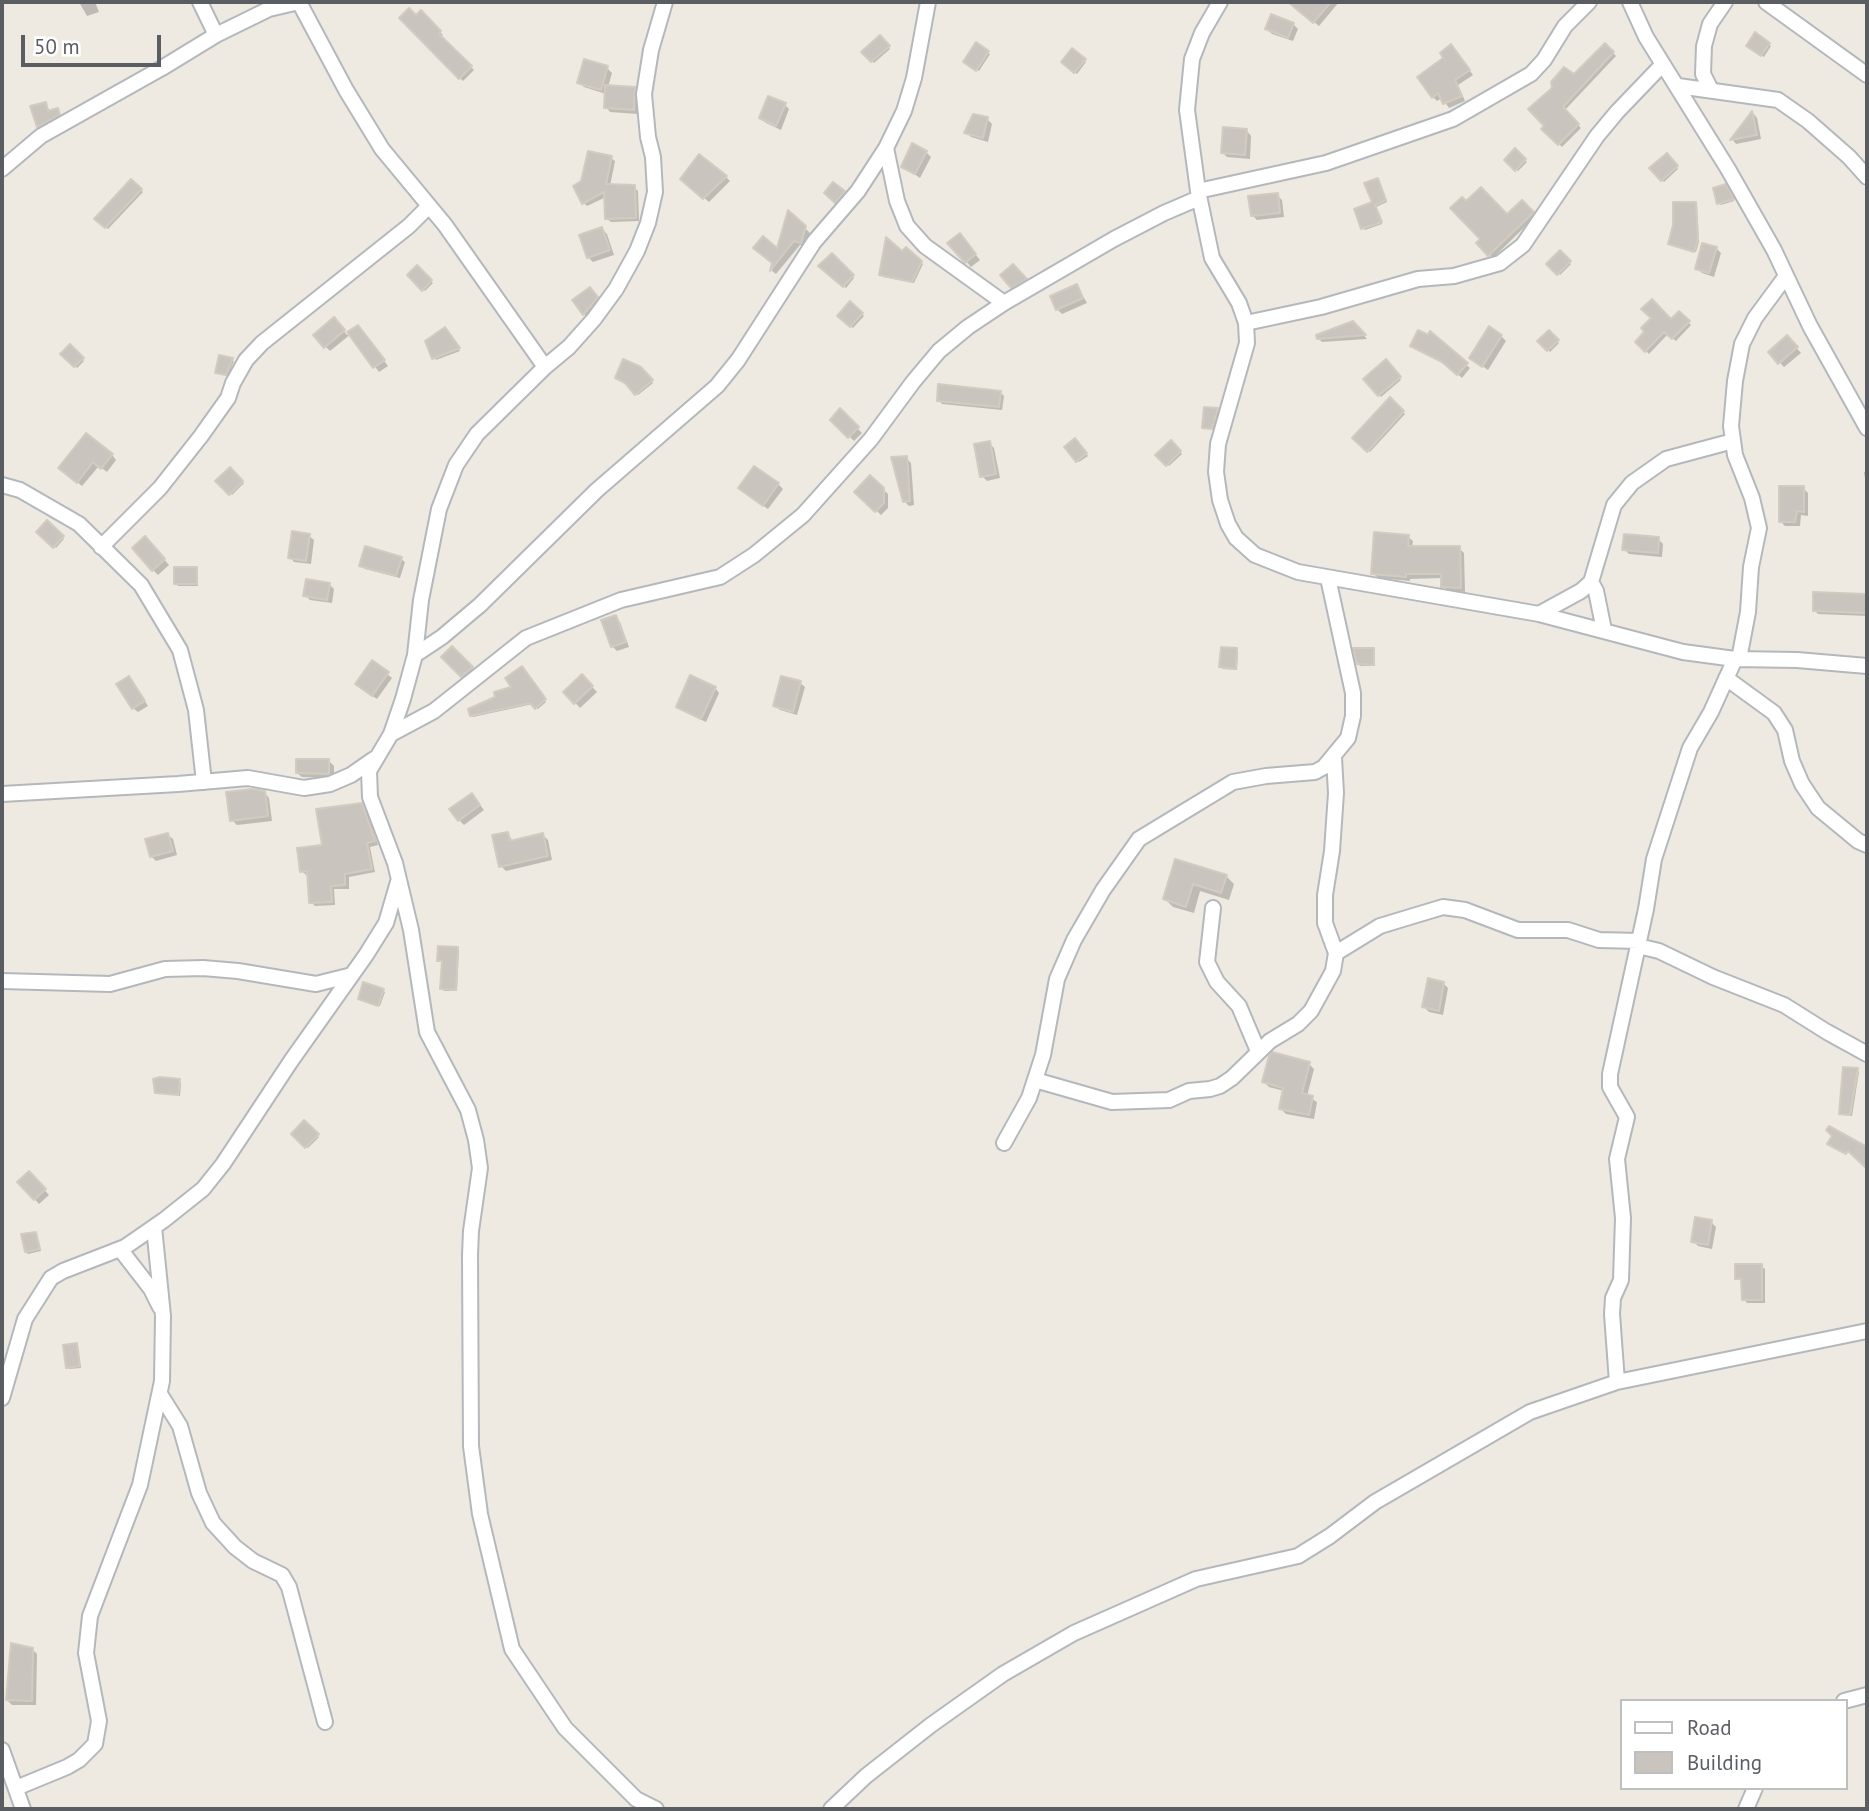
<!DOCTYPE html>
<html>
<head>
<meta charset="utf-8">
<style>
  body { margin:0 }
  #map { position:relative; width:1869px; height:1811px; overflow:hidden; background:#eeeae1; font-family:"PT Sans",sans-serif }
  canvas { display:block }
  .frame { position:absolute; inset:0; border:4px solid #5a5e63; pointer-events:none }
  .legend { position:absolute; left:1620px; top:1699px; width:228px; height:91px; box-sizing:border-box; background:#fff; border:2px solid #bdbfc1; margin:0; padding:9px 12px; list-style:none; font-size:21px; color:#5a5e63 }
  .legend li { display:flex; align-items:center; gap:14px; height:35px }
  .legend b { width:35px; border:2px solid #bdbfc1 }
  .scale { position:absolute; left:21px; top:35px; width:140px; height:32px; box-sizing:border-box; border:4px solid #5a5e63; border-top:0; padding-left:9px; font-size:21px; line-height:24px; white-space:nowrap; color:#5a5e63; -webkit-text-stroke:5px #fff; paint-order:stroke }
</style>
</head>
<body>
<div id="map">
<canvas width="1869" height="1811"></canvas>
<div class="frame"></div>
<ul class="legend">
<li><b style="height:9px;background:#fff"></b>Road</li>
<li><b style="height:19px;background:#c9c4be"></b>Building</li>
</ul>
<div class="scale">50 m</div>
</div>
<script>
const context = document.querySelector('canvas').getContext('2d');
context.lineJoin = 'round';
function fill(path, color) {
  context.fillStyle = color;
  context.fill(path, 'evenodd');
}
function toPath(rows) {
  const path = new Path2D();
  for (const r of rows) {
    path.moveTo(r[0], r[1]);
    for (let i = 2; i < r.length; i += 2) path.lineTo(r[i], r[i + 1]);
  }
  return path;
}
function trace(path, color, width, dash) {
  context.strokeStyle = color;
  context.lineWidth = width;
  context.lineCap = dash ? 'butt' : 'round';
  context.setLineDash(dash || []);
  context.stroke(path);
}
fill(toPath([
  [79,2,95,2,99,12,87,16],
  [1300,2,1339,2,1319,26,1296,7],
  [421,13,443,35,440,38,474,70,463,81,401,18,416,18],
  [1293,24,1298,29,1293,41,1272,34,1267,29],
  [1756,35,1771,46,1764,57,1750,48],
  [880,38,890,49,874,63,864,52],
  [977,45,990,54,979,71,967,64],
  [1605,45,1616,56,1564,111,1581,128,1562,147,1544,129,1574,77],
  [1073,51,1086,62,1077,74,1063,62],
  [1455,51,1473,75,1458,85,1465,101,1449,108,1442,98,1437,101,1433,97],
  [607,68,612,73,608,87,634,89,639,94,638,114,610,112,606,107,606,94,584,87,579,82],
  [45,104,51,112,57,110,63,120,43,131,38,127,33,107],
  [785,105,789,109,781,130,766,123,761,118],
  [1753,113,1757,118,1761,139,1736,144,1732,139],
  [987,119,992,124,988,142,971,137,967,133],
  [1247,131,1251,136,1250,159,1227,157,1222,152],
  [1515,151,1527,162,1518,171,1506,160],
  [926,152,931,157,920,178,903,166],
  [1667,156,1678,169,1664,182,1652,168],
  [611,158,615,161,610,186,634,187,638,191,639,221,611,222,607,219,606,197,587,206,584,203],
  [726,177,730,181,709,202,687,183],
  [131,181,143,192,108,229,97,219],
  [1379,182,1387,202,1376,207,1382,224,1365,230,1363,228,1374,203],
  [834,184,846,194,838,203,826,193],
  [1727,188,1734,201,1721,205,1719,203],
  [1277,195,1282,200,1284,217,1257,220,1252,215],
  [1522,202,1536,216,1493,258,1478,243,1482,239,1466,203,1507,216],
  [1695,204,1697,205,1699,242,1696,252,1670,244],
  [789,213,810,233,806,247,800,245,776,274,772,271],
  [602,229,607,234,614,255,593,262,588,257],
  [964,240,980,260,971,267,950,243],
  [1716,248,1721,253,1714,277,1702,273,1697,268],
  [906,249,923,264,914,283,883,277,881,275],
  [1560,252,1571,264,1560,275,1549,264],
  [832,255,854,278,846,288,821,266],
  [1013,266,1030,284,1017,291,1003,275],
  [417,268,433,283,425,291,409,275],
  [1077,286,1087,303,1062,314,1057,309],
  [595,294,602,303,588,319,574,301],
  [850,303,864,316,853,328,839,315],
  [1679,313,1691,325,1676,341,1668,334,1649,354,1637,342,1653,318,1671,321],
  [338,324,347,335,358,327,388,366,379,372,351,334,330,351,326,347],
  [1357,327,1367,339,1322,342,1318,338],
  [446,331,460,351,436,360,427,342],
  [1549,332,1559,343,1550,352,1540,341],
  [1431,334,1470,368,1462,378,1448,366,1412,345],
  [1501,336,1506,341,1488,370,1471,358],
  [1787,337,1801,353,1784,367,1770,352],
  [70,346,84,361,77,368,63,354],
  [220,357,234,361,228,376,217,372],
  [1385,362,1401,380,1381,397,1366,379],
  [640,368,653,383,638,395,629,384],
  [1000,392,1004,396,1002,410,942,404,939,400],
  [1390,399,1405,414,1370,452,1354,438],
  [1206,409,1219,412,1214,430,1204,427],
  [840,411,862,433,854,441,832,420],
  [1075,440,1088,456,1079,462,1067,447],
  [989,443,994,448,1000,478,987,481,982,476],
  [1171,443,1182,454,1169,466,1158,455],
  [112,455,116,460,107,472,99,466,82,486,60,468],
  [906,458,911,463,914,505,909,506,904,501],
  [230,469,244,483,232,495,218,481],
  [1864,472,1867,472,1867,490],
  [870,477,888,494,888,508,881,515,857,492],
  [778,484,783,489,768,509,745,493],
  [1803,488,1808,493,1808,516,1801,515,1800,526,1785,526,1780,521],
  [47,523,64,539,56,548,38,532],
  [309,536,314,540,311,564,294,562,290,557],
  [1408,537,1413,541,1412,548,1459,548,1464,553,1465,592,1448,591,1443,586,1443,578,1410,579,1410,581,1378,578,1373,573],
  [1658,539,1663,544,1662,557,1629,554,1624,549],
  [150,543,169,565,158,575,153,570],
  [401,559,405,562,400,578,365,569,361,566],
  [196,569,198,586,178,586,176,584],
  [329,584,334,589,332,603,310,600,305,595],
  [1865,595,1867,616,1818,614,1814,610],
  [615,617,620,622,629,647,617,651,612,646],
  [452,648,477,673,467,681,443,657],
  [1236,650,1238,652,1237,670,1223,669,1221,667],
  [1373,650,1375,666,1360,666,1358,663],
  [523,670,546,702,538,709,533,704,473,717,472,715,514,689],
  [387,674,392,678,377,699,362,689],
  [582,676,597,692,580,708,565,692],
  [133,683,148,706,138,712,133,708],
  [800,683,805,687,797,715,780,710,775,706],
  [715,688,719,693,706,722,683,711,678,706],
  [329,761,334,766,334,778,302,777,297,773],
  [264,792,269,798,272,821,237,825,232,820],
  [476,800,484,810,464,825,459,820],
  [361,805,366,809,378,845,370,847,375,872,349,877,349,889,334,889,335,905,315,906,311,902,309,874,306,875,302,871],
  [508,833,513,842,543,835,548,840,552,860,506,871,501,866],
  [168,835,173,839,177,855,156,861,151,856],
  [1176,861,1226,876,1234,884,1229,900,1200,891,1194,913,1173,907,1165,899],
  [457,948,459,950,457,991,444,991,442,989,443,963,439,961],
  [1444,984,1448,988,1443,1015,1429,1012,1424,1007],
  [383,991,385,992,380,1006,362,1000],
  [1309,1064,1314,1069,1307,1096,1317,1102,1314,1119,1286,1114,1281,1109,1284,1091,1269,1087,1264,1082],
  [1857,1070,1859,1072,1852,1116,1843,1115,1841,1114],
  [179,1081,181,1083,180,1096,157,1092],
  [305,1123,319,1137,308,1148,294,1134],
  [29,1173,49,1195,39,1204,19,1182],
  [1711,1222,1716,1227,1712,1249,1698,1246,1693,1241],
  [36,1233,41,1251,28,1254,26,1252],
  [1761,1266,1765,1269,1765,1303,1747,1303,1744,1299,1743,1282,1737,1278],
  [76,1345,81,1368,69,1369,68,1367],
  [32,1649,37,1654,36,1705,12,1705,7,1700]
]), '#0003');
const building = toPath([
  [1288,2,1331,2,1313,23,1288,2],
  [409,8,416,15,421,10,441,31,439,34,472,66,459,79,399,18,409,8],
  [1271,14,1294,23,1288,38,1265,29,1271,14],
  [1755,32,1770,43,1761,56,1746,46,1755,32],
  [880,35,890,46,871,62,861,52,880,35],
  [976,42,989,51,976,71,963,62,976,42],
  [1605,43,1614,52,1563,107,1579,124,1558,145,1541,129,1544,126,1528,109,1552,88,1551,82,1564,67,1574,74,1605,43],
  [1451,44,1470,70,1455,80,1462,96,1443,104,1438,93,1432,98,1417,77,1443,58,1440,53,1451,44],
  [1072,48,1086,59,1074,73,1061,62,1072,48],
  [584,59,608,66,601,90,577,83,584,59],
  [605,85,635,87,634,110,604,108,605,85],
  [768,96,786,103,776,126,759,118,768,96],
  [46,102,48,111,58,108,60,115,37,127,30,106,46,102],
  [1752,111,1757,135,1730,140,1752,111],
  [973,114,988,117,983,138,964,133,973,114],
  [1223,127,1247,129,1245,155,1221,153,1223,127],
  [912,143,927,151,915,174,901,167,912,143],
  [1515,148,1526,159,1515,171,1504,160,1515,148],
  [588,151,612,156,606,184,635,185,636,218,605,219,604,192,582,204,573,186,581,181,588,151],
  [1667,153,1678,166,1661,181,1649,168,1667,153],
  [699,154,727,176,703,199,680,179,699,154],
  [1378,178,1386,200,1375,205,1382,222,1361,229,1354,209,1372,202,1364,183,1378,178],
  [131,179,142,189,105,228,94,219,131,179],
  [833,182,845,191,835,203,824,193,833,182],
  [1726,184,1734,199,1717,204,1713,188,1726,184],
  [1481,187,1507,214,1522,200,1534,212,1488,256,1476,243,1480,239,1450,208,1462,197,1466,201,1481,187],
  [1278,193,1280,213,1251,216,1248,196,1278,193],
  [1673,202,1696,202,1698,239,1694,252,1668,244,1673,225,1673,202],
  [788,210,806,226,801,243,794,241,770,271,772,263,753,248,763,236,777,248,788,210],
  [602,227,610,250,587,258,579,235,602,227],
  [960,233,976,254,965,263,947,243,960,233],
  [886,237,902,251,906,247,922,261,912,282,879,275,886,237],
  [1702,243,1717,247,1709,273,1695,269,1702,243],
  [1560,250,1571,261,1557,275,1546,264,1560,250],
  [832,253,854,275,843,287,818,266,832,253],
  [1013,264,1027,279,1011,288,1000,275,1013,264],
  [417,265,432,280,422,291,407,275,417,265],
  [1077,284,1083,298,1056,310,1050,296,1077,284],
  [590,287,598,297,583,315,572,300,590,287],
  [1652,299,1671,319,1679,311,1690,321,1672,339,1664,332,1645,352,1635,342,1644,332,1641,328,1651,318,1641,309,1652,299],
  [850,301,863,313,850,327,837,316,850,301],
  [334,317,345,330,324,348,313,335,334,317],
  [1353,321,1366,335,1317,339,1316,335,1353,321],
  [358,325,385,360,373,368,347,332,358,325],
  [1489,326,1502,335,1482,367,1469,358,1489,326],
  [445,327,460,348,432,359,425,341,445,327],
  [1418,330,1428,335,1430,331,1468,363,1457,375,1442,362,1410,346,1418,330],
  [1549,330,1559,340,1547,351,1537,341,1549,330],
  [1787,335,1798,347,1778,364,1768,352,1787,335],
  [70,344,84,358,74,367,60,354,70,344],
  [219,355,233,358,226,375,215,373,219,355],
  [623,359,641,367,653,380,635,395,625,383,615,378,623,359],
  [1386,359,1401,377,1378,396,1363,379,1386,359],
  [938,384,1001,391,999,407,937,401,938,384],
  [1390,397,1404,411,1367,452,1352,438,1390,397],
  [1204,407,1218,408,1212,429,1202,428,1204,407],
  [840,408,859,427,848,438,830,420,840,408],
  [86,433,113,454,101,469,93,462,77,483,58,468,86,433],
  [1075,438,1087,453,1076,462,1064,447,1075,438],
  [1171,440,1181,451,1166,466,1155,455,1171,440],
  [990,441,996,474,980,477,974,444,990,441],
  [907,456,910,501,903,502,891,457,907,456],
  [754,466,779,483,763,506,738,488,754,466],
  [230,467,243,481,229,495,215,481,230,467],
  [870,475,884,488,884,503,875,512,854,492,870,475],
  [1779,486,1804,486,1804,512,1797,511,1795,522,1779,522,1779,486],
  [47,520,64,536,53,548,36,532,47,520],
  [292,531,310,534,306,561,288,558,292,531],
  [1374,532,1409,535,1408,546,1460,546,1461,588,1441,587,1441,574,1406,574,1406,577,1371,574,1374,532],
  [1624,534,1659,537,1658,553,1622,550,1624,534],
  [145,536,165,559,152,571,132,548,145,536],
  [365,546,402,557,396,576,359,566,365,546],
  [174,567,197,567,197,584,174,584,174,567],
  [306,579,330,583,327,600,303,596,306,579],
  [1813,592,1866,594,1866,613,1813,611,1813,592],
  [616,615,626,642,611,647,601,620,616,615],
  [452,646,473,667,461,677,441,657,452,646],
  [1221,647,1237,648,1236,669,1219,667,1221,647],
  [1353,648,1374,648,1374,665,1357,664,1353,648],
  [372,660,389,672,372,696,355,684,372,660],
  [522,666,546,699,535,709,530,703,470,716,468,709,495,697,494,692,511,687,505,678,522,666],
  [582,674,593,686,574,704,563,692,582,674],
  [690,675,716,687,701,719,676,707,690,675],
  [129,676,145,701,132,709,116,684,129,676],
  [781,676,801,681,793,712,773,706,781,676],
  [296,759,329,759,329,774,296,773,296,759],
  [252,789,265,791,268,816,230,821,226,792,252,789],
  [472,793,480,805,458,821,449,809,472,793],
  [362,803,375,841,367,843,372,869,345,874,345,885,331,886,332,902,309,903,307,871,300,872,297,848,322,845,316,809,362,803],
  [508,832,510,841,543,833,548,856,499,867,492,835,508,832],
  [168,833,173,851,150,857,145,839,168,833],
  [1175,859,1227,875,1221,893,1193,884,1186,907,1163,899,1175,859],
  [438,946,458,947,456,990,440,989,442,961,437,961,438,946],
  [1428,978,1444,982,1439,1011,1422,1007,1428,978],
  [363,982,384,989,378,1006,358,999,363,982],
  [1272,1052,1310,1062,1302,1093,1313,1096,1309,1115,1279,1109,1283,1088,1262,1082,1269,1056,1272,1052],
  [1843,1067,1858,1068,1850,1115,1839,1114,1843,1067],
  [160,1077,180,1079,178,1095,155,1093,153,1079,160,1077],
  [304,1120,319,1134,305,1148,291,1134,304,1120],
  [1829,1126,1867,1147,1867,1169,1848,1151,1846,1154,1827,1144,1832,1136,1826,1130,1829,1126],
  [29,1171,46,1189,34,1200,17,1182,29,1171],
  [1695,1217,1712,1220,1708,1245,1691,1242,1695,1217],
  [36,1232,40,1249,25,1252,21,1234,36,1232],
  [1735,1264,1762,1264,1762,1300,1742,1300,1741,1279,1735,1279,1735,1264],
  [77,1343,80,1366,66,1368,63,1345,77,1343],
  [11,1643,33,1648,32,1701,6,1700,11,1643]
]);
fill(building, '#c9c4be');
trace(building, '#d3cbbf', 2);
const minor = toPath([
  [200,2,216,35],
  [299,2,346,90,382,149,445,225,545,367],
  [1220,2,1202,33,1192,59,1187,110,1198,191,1212,258,1239,303,1246,323,1247,343,1218,444,1216,472,1220,500,1228,524,1236,538,1255,555,1298,572,1539,614,1683,652,1735,659,1797,660,1867,666],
  [1630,2,1646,37,1728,169,1774,250,1810,326,1867,428],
  [1766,2,1867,75],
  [1678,86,1778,100,1808,121,1849,157,1867,177],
  [1711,90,1703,74,1704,46,1710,24,1725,2],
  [886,148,897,201,907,226,925,246,1004,303],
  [2,169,41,136,162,68,216,35,269,9,299,2],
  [1198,191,1326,163,1453,119,1531,74,1544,60,1565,26,1589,2],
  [1246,323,1321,307,1418,279,1454,276,1500,263,1523,245,1597,136,1617,112,1663,64],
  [2,485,20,490,79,524,141,585,180,650,196,710,204,782],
  [101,547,160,488,201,436,228,398,233,383,246,360,262,343,409,226,429,206],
  [1591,582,1596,591,1604,630],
  [1539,614,1581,591,1591,582,1614,505,1632,483,1666,459,1733,441],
  [415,655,442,637,480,605,597,490,717,386,738,360,814,242,858,191,886,148,904,111,914,78,928,2],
  [1739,659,1748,612,1751,567,1759,528,1752,498,1735,455,1731,426,1735,381,1742,344,1755,318,1786,276],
  [1726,678,1774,713,1785,730,1792,761,1802,784,1818,808,1858,841,1867,845],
  [391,734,434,711,526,638,621,600,720,577,754,555,803,515,871,439,913,382,939,351,968,327,1004,303,1114,239,1164,213,1199,198],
  [2,794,178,784,248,778,304,788,330,784,351,775,374,759],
  [1213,908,1207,962,1217,982,1239,1006,1258,1051],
  [1638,946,1659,951,1713,977,1784,1005,1827,1032,1867,1054],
  [1336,953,1380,926,1443,907,1465,910,1518,930,1568,930,1599,940,1639,941],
  [2,981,110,984,165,969,203,968,238,971,316,984,352,975],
  [1035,1080,1112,1102,1169,1100,1189,1091,1210,1089,1220,1086,1232,1078,1270,1041,1298,1024,1311,1011,1333,971,1336,953,1325,923,1325,895,1332,851,1336,793,1334,758],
  [1004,1143,1029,1098,1043,1055,1057,979,1074,940,1103,890,1139,839,1233,782,1266,776,1315,772,1324,767,1348,738,1353,716,1353,693,1328,578],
  [120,1249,151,1289,160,1307],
  [1617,1382,1612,1314,1613,1298,1621,1280,1623,1218,1617,1159,1627,1117,1610,1087,1610,1074,1646,909,1654,859,1690,748,1711,712,1735,659],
  [160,1394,180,1426,199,1493,213,1523,235,1547,253,1561,282,1575,289,1587,325,1722],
  [2,1398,25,1319,51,1278,63,1271,125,1247,164,1220,203,1189,223,1164,291,1061,366,955,386,923,398,882],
  [1844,1701,1867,1695],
  [2,1750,23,1809],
  [16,1788,67,1767,79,1760,95,1744,99,1721,86,1653,90,1616,140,1485,162,1381,163,1316,154,1227],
  [656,1809,636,1799,565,1728,512,1649,480,1514,471,1446,470,1255,471,1231,480,1168,476,1140,468,1110,427,1032,411,930,395,863,370,797,369,771,391,734,403,699,415,655,421,600,439,509,456,465,477,434,545,367,569,347,594,319,616,289,637,251,648,223,655,192,653,157,648,137,644,94,651,50,665,2],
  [831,1809,866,1776,931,1725,1003,1674,1074,1633,1196,1579,1298,1556,1330,1536,1375,1502,1530,1412,1617,1382,1867,1331],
  [1746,1809,1755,1788]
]);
trace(minor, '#b4b8bd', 18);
trace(minor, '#fff', 14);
</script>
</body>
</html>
